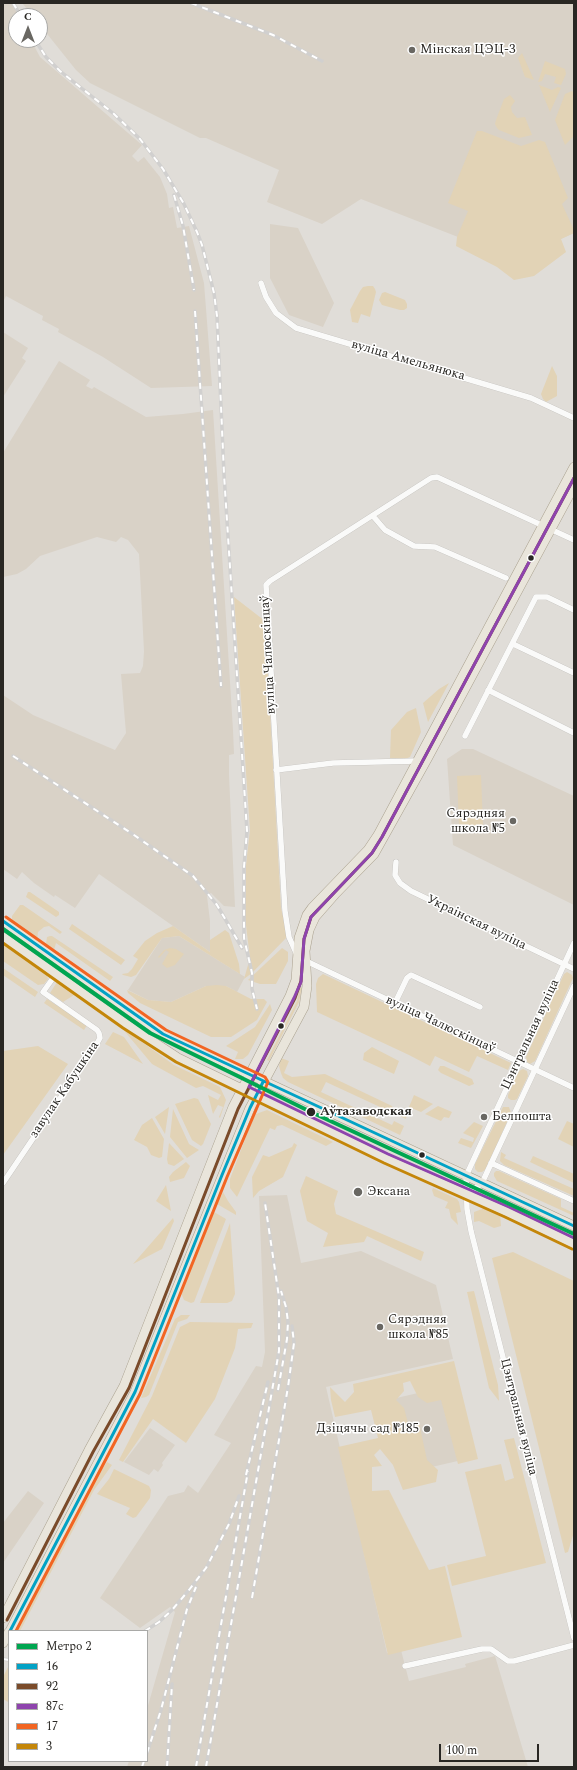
<!DOCTYPE html>
<html>
<head>
<meta charset="utf-8">
<style>
  body { margin:0 }
  #map { position:relative; width:577px; height:1770px; overflow:hidden; background:#e0ddd8; font-family:Spectral,serif }
  canvas { display:block }
  .frame { position:absolute; inset:0; border:4px solid #292723; pointer-events:none }
  .legend { position:absolute; left:8px; top:1630px; width:140px; height:132px; box-sizing:border-box; background:#fff; border:1px solid #a9a9a7; margin:0; padding:5px 7px; list-style:none; font-size:12px; color:#292723 }
  .legend li { display:flex; align-items:center; gap:8px; height:20px }
  .legend b { width:20px; border:1px solid #a9a9a7 }
  .north { position:absolute; left:8px; top:8px; width:40px; height:40px; box-sizing:border-box; background:#fff; border:1px solid #a9a9a7; border-radius:50%; rotate:0deg; font-size:11px; font-weight:700; line-height:16px; text-align:center; color:#292723 }
  .north::after { content:''; display:block; margin:auto; width:14px; height:18px; background:#696762; clip-path:polygon(50% 0,100% 100%,50% 72%,0 100%) }
  .scale { position:absolute; left:439px; top:1744px; width:100px; height:18px; box-sizing:border-box; border:2px solid #292723; border-top:0; padding-left:5px; font-size:12px; line-height:14px; white-space:nowrap; color:#292723; -webkit-text-stroke:3px #fff; paint-order:stroke }
</style>
</head>
<body>
<div id="map">
<canvas width="577" height="1770"></canvas>
<div class="frame"></div>
<ul class="legend">
<li><b style="height:5px;background:#00a651"></b>Метро 2</li>
<li><b style="height:5px;background:#02a2c5"></b>16</li>
<li><b style="height:5px;background:#7a4b2a"></b>92</li>
<li><b style="height:5px;background:#8e44ad"></b>87с</li>
<li><b style="height:5px;background:#f26522"></b>17</li>
<li><b style="height:5px;background:#c48609"></b>3</li>
</ul>
<div class="north">С</div>
<div class="scale">100 m</div>
</div>
<script>
const context = document.querySelector('canvas').getContext('2d');
context.lineJoin = 'round';
function fill(path, color) {
  context.fillStyle = color;
  context.fill(path, 'evenodd');
}
function toPath(rows) {
  const path = new Path2D();
  for (const r of rows) {
    path.moveTo(r[0], r[1]);
    for (let i = 2; i < r.length; i += 2) path.lineTo(r[i], r[i + 1]);
  }
  return path;
}
function trace(path, color, width, dash) {
  context.strokeStyle = color;
  context.lineWidth = width;
  context.lineCap = dash ? 'butt' : 'round';
  context.setLineDash(dash || []);
  context.stroke(path);
}
function drawText(font, color, halo, rows, align = 'center') {
  context.font = font + ' Spectral,serif';
  context.lineWidth = 3;
  context.setLineDash([]);
  context.textBaseline = 'middle';
  context.strokeStyle = halo;
  context.fillStyle = color;
  for (const [text, x, y, turn = 0] of rows) {
    context.save();
    context.translate(x, y);
    context.rotate((+turn || 0) * Math.PI / 180);
    context.textAlign = isNaN(turn) ? turn : align;
    if (halo) context.strokeText(text, 0, 0);
    context.fillText(text, 0, 0);
    context.restore();
  }
}
fill(toPath([
  [3,3,12,3,19,16,16,16,16,40,31,40,40,57,142,145,132,156,138,162,144,157,160,177,167,194,169,208,173,207,177,228,189,226,204,283,212,386,151,388,103,357,58,332,59,329,42,320,43,316,6,296,3,302],
  [22,3,574,3,574,233,541,248,504,255,361,199,322,224,267,202,279,170,206,138,200,138,90,83,76,70,40,25,40,16,33,16],
  [270,224,298,228,334,303,323,327,289,315,270,278],
  [3,332,28,348,22,358,26,361,3,397],
  [59,361,90,380,86,386,92,389,94,387,146,417,183,414,213,410,233,730,234,754,229,755,229,775,235,907,224,906,211,893,207,896,210,921,210,952,99,874,75,908,55,895,54,897,34,883,22,872,17,879,3,869,3,695,33,715,115,750,126,733,121,674,140,673,143,666,144,651,139,554,128,540,121,537,116,542,97,537,40,556,26,569,17,574,3,577,3,453],
  [462,749,473,749,574,796,574,905,453,845,447,759],
  [179,936,245,977,237,992,226,986,206,986,171,1002,148,1000,128,990,162,938],
  [287,1195,301,1263,361,1251,436,1285,453,1359,326,1387,387,1653,401,1650,409,1681,466,1667,465,1664,495,1656,528,1767,127,1767,129,1761,147,1761,147,1709,175,1612,170,1607,140,1628,100,1598,168,1496,184,1492,188,1485,198,1493,231,1443,214,1435,256,1366,262,1367,265,1352,259,1196],
  [444,1387,462,1460,410,1472,392,1399],
  [150,1428,175,1445,162,1463,163,1465,158,1472,154,1469,149,1475,124,1462],
  [28,1491,44,1503,3,1563,3,1523]
]), '#d9d2c7');
fill(toPath([
  [522,53,534,80,525,77,518,58],
  [545,61,565,69,566,74,561,85,554,83,556,77,545,74,542,81,538,82],
  [539,85,552,90,558,87,561,88,550,112],
  [572,91,574,93,574,132,573,137,565,145,555,120,565,94],
  [510,95,515,101,511,107,512,112,517,118,525,117,532,135,519,138,499,130,497,128,495,124,496,120,504,99],
  [477,131,482,131,521,146,539,140,545,142,568,198,562,204,574,230,574,233,561,239,566,252,534,276,514,280,497,267,456,246,457,237,468,211,448,203],
  [368,286,373,286,375,289,376,292,370,317,361,314,358,323,352,322,350,310,360,291,363,287],
  [385,292,405,300,407,304,407,308,404,310,400,310,382,305,379,300,382,293],
  [552,366,557,376,557,396,546,402,543,399,541,394],
  [234,597,265,621,281,908,288,936,252,973,244,979,250,958,245,917,246,865,250,830],
  [449,683,428,722,423,703,439,689],
  [416,708,421,732,410,757,405,759,390,758,391,730,407,712],
  [481,775,483,826,459,827,457,776],
  [28,892,30,892,59,912,59,915,56,917,26,897],
  [20,905,23,905,62,932,60,934,49,926,44,927,38,932,37,941,12,923,12,916],
  [72,924,125,960,121,965,69,929],
  [173,926,210,952,210,940,225,930,229,933,239,964,240,974,179,936,162,938,136,975,131,977,123,975,122,974,128,973,132,969,138,959,133,956,145,941,157,933],
  [50,936,52,936,113,977,110,981,56,943,54,950,46,944,47,937],
  [3,943,46,973,48,979,44,984,38,985,3,961],
  [170,948,176,949,184,954,175,965,167,968,162,964,169,952,166,950,159,958,158,957,164,950],
  [282,948,288,952,288,961,276,984,260,984,248,980],
  [3,968,38,992,35,997,3,975],
  [567,972,572,975,573,978,535,1061,530,1064,527,1062,526,1057,564,974],
  [323,974,511,1063,508,1070,477,1056,469,1072,435,1056,430,1066,409,1055,317,1012,316,984,318,978],
  [57,982,77,993,63,1002,50,993],
  [217,985,226,986,251,999,264,999,267,1002,257,1020,231,1037,211,1037,140,1003,128,993,127,990,148,1000,171,1002,206,986],
  [300,988,302,988,299,1002,269,1061,267,1060,297,1001],
  [47,999,87,1025,84,1030,44,1003],
  [270,1004,272,1010,248,1055,243,1059,235,1059,238,1052,226,1046,255,1027],
  [121,1027,174,1065,220,1087,226,1100,220,1118,219,1117,223,1107,218,1105,213,1114,208,1095,218,1100,221,1095,203,1086,196,1088,152,1064],
  [113,1032,124,1037,143,1064,105,1044],
  [38,1046,68,1064,3,1155,3,1051],
  [372,1047,399,1061,394,1074,363,1060,364,1053],
  [281,1058,289,1061,284,1073,292,1077,325,1074,392,1106,396,1114,396,1108,407,1113,406,1119,326,1082,321,1092,392,1125,394,1121,404,1126,400,1135,288,1082,283,1078,281,1073,279,1066],
  [440,1066,444,1066,472,1079,474,1084,469,1086,441,1073,438,1070],
  [523,1069,527,1071,528,1076,517,1099,515,1100,511,1100,508,1098,508,1095,519,1071],
  [414,1095,433,1104,421,1112,409,1107],
  [194,1098,198,1099,211,1124,203,1144,201,1146,192,1140,175,1104],
  [438,1106,452,1112,449,1118,444,1117,441,1121,425,1114],
  [169,1107,165,1134,155,1117],
  [503,1107,509,1107,511,1113,486,1169,482,1172,478,1172,475,1169,475,1164],
  [173,1109,189,1144,199,1150,187,1158,170,1137],
  [267,1110,333,1142,326,1146,282,1125,277,1126,275,1130,270,1128,237,1197,230,1188,230,1179,252,1121,256,1114],
  [152,1118,164,1139,162,1157,159,1158,151,1155,147,1147,134,1140,142,1125],
  [567,1121,574,1124,574,1147,558,1139],
  [474,1122,483,1126,471,1148,458,1143,461,1138,473,1142,474,1138,463,1133],
  [169,1143,184,1159,174,1166,168,1164,167,1159],
  [294,1143,297,1145,283,1177,259,1191,253,1198,252,1177,263,1155,269,1157,292,1147],
  [501,1152,506,1155,504,1158,574,1189,574,1196,504,1165,500,1161],
  [533,1156,574,1174,574,1183,530,1162],
  [186,1162,190,1166,184,1178,170,1182,169,1177,173,1172],
  [496,1171,499,1171,561,1199,561,1207,574,1213,574,1216,497,1181,494,1176,494,1173],
  [306,1176,338,1191,334,1204,336,1214,424,1252,421,1261,367,1236,364,1242,323,1247,328,1233,307,1221,300,1191],
  [166,1185,171,1211,156,1201],
  [433,1188,457,1199,459,1202,461,1212,456,1213,458,1225,451,1218,449,1209,445,1208,448,1202,434,1196,432,1190],
  [223,1192,228,1201,236,1212,236,1215,217,1204],
  [485,1208,500,1214,501,1226,494,1228,479,1221,474,1222,474,1212],
  [214,1212,226,1219,194,1302,191,1303,184,1300,181,1293],
  [173,1218,174,1221,162,1249,133,1264],
  [230,1223,235,1294,232,1301,227,1303,200,1303],
  [513,1252,574,1281,574,1532,568,1552,565,1553,492,1258],
  [474,1291,498,1385,499,1401,489,1388,467,1292],
  [181,1315,190,1315,187,1319,178,1322,149,1395,146,1397,141,1398,175,1319],
  [190,1322,253,1323,251,1328,238,1329,235,1348,215,1399,186,1443,153,1419,123,1462,119,1460,152,1396,180,1327],
  [454,1361,478,1459,458,1464,441,1400,427,1403,418,1397,410,1381,403,1383,404,1391,396,1400,404,1408,408,1423,419,1423,427,1460,438,1470,436,1482,403,1490,393,1465,380,1449,374,1455,382,1466,372,1467,372,1491,389,1490,429,1570,445,1566,462,1637,388,1655,338,1447,378,1438,371,1410,335,1417,331,1400,330,1387,345,1402,354,1392,353,1384],
  [514,1438,546,1563,452,1586,447,1565,486,1556,465,1472,501,1464,505,1481,514,1478,504,1440],
  [107,1462,112,1465,94,1490,20,1631,16,1631,90,1488],
  [114,1469,149,1486,151,1490,150,1498,136,1517,133,1518,126,1514,130,1508,97,1494,109,1479],
  [9,1665,9,1701,8,1702,3,1699,3,1677]
]), '#e2d3b6');
const minor = toPath([
  [261,283,266,297,276,313,296,328,531,398,574,418],
  [373,516,385,530,414,546,435,547,506,578],
  [513,644,574,673],
  [488,690,574,733],
  [465,736,536,597,547,597,574,610],
  [276,770,333,763,418,761],
  [396,862,395,875,400,883,411,891,574,969],
  [574,943,466,1176,467,1209,471,1231,574,1638],
  [297,955,289,937,285,911,266,585,270,581,431,478,437,477,574,540],
  [306,961,574,1088],
  [395,1003,407,978,411,975,480,1007],
  [491,1163,574,1201],
  [3,1183,96,1045,100,1038,99,1033,97,1030,43,992,56,974],
  [467,1195,482,1183,574,986],
  [405,1666,482,1649,491,1649,508,1661,514,1661,574,1645]
]);
const primary = toPath([
  [3,921,163,1034,574,1226],
  [3,937,126,1024,178,1058,386,1159,507,1212,574,1244],
  [3,1618,89,1450,124,1386,233,1107,290,996,296,980,299,938,307,915,312,908,368,850,378,835,574,467],
  [10,1631,135,1392,250,1108,304,1007,307,986,305,951,309,930,315,917,336,893,374,854,427,759,574,486],
  [3,1643,9,1632]
]);
trace(minor, '#bcbab6', 6);
trace(primary, '#a9a08e', 10);
trace(minor, '#fafaf9', 5.5);
trace(primary, '#e9e5db', 9);
const rail = toPath([
  [13,3,21,16],
  [191,3,273,35,322,61],
  [35,40,46,57,60,71,114,114,140,139,163,169,184,204,197,232,202,245,214,293,217,316,224,474,247,831,244,867,244,938,252,973,252,989,257,1009],
  [174,195,183,226,194,290],
  [195,311,221,686],
  [13,756,134,835,193,876,217,905,242,948],
  [278,1390,287,1339,288,1322,286,1307,281,1291],
  [246,1475,268,1382],
  [252,1598,288,1387,294,1343,292,1326],
  [145,1631,159,1622,172,1610,189,1590,206,1568,229,1524,239,1496],
  [3,1659,9,1660],
  [147,1753,161,1710,187,1609,196,1587],
  [142,1767,144,1761],
  [167,1767,172,1684],
  [196,1767,248,1471],
  [206,1767,279,1351,279,1297,265,1203]
]);
trace(rail, '#d1d0cf', 3.5);
trace(rail, '#fff', 2, [6]);
trace(toPath([
  [3,921,163,1034,574,1226],
  [10,1631,135,1392,222,1175,250,1108,263,1082]
]), '#02a2c5', 3);
trace(toPath([
  [7,1620,93,1452,129,1388,238,1109,295,998,301,981,304,939,311,917,372,853,382,837,574,478]
]), '#7a4b2a', 3);
trace(toPath([
  [574,478,382,837,372,853,311,917,304,939,301,982,294,998,249,1087,388,1154,509,1207,574,1238]
]), '#8e44ad', 3);
trace(toPath([
  [6,917,166,1030,265,1077,268,1082,227,1177,140,1394,16,1631]
]), '#f26522', 3);
trace(toPath([
  [3,943,123,1028,176,1062,384,1163,505,1217,572,1249]
]), '#c48609', 3);
trace(toPath([
  [3,929,150,1033,311,1112,574,1234]
]), '#00a651', 4);
for (const [x, y, r, color] of [
  [412,50,4,"#696762"],
  [531,558,3.5,"#292723"],
  [513,821,4,"#696762"],
  [281,1026,3.5,"#292723"],
  [311,1112,5,"#292723"],
  [484,1117,4,"#696762"],
  [422,1155,3.5,"#292723"],
  [358,1192,5,"#696762"],
  [380,1327,4,"#696762"],
  [427,1429,4,"#696762"]
]) {
  const dot = new Path2D();
  dot.arc(x, y, r, 0, 2 * Math.PI);
  context.fillStyle = color;
  context.fill(dot);
  trace(dot, '#fff', 1.5);
}
drawText('13px', '#292723', '#fff', [
  ["Мінская ЦЭЦ-3",420,50],
  ["Сярэдняя",505,814,"right"],
  ["школа №5",505,829,"right"],
  ["Белпошта",492,1117],
  ["Эксана",367,1192],
  ["Сярэдняя",388,1320],
  ["школа №85",388,1335],
  ["Дзіцячы сад №185",419,1429,"right"]
], 'left');
drawText('13px', '#292723', '#fff', [
  ["вуліца Амельянюка",408,361,16],
  ["вуліца Чалюскінцаў",269,655,-93],
  ["Украінская вуліца",476,923,26],
  ["вуліца Чалюскінцаў",440,1025,25],
  ["Цэнтральная вуліца",531,1035,-65],
  ["завулак Кабушкіна",65,1090,-56],
  ["Цэнтральная вуліца",518,1417,76]
]);
drawText('bold 13px', '#292723', '#fff', [
  ["Аўтазаводская",320,1112]
], 'left');
</script>
</body>
</html>
